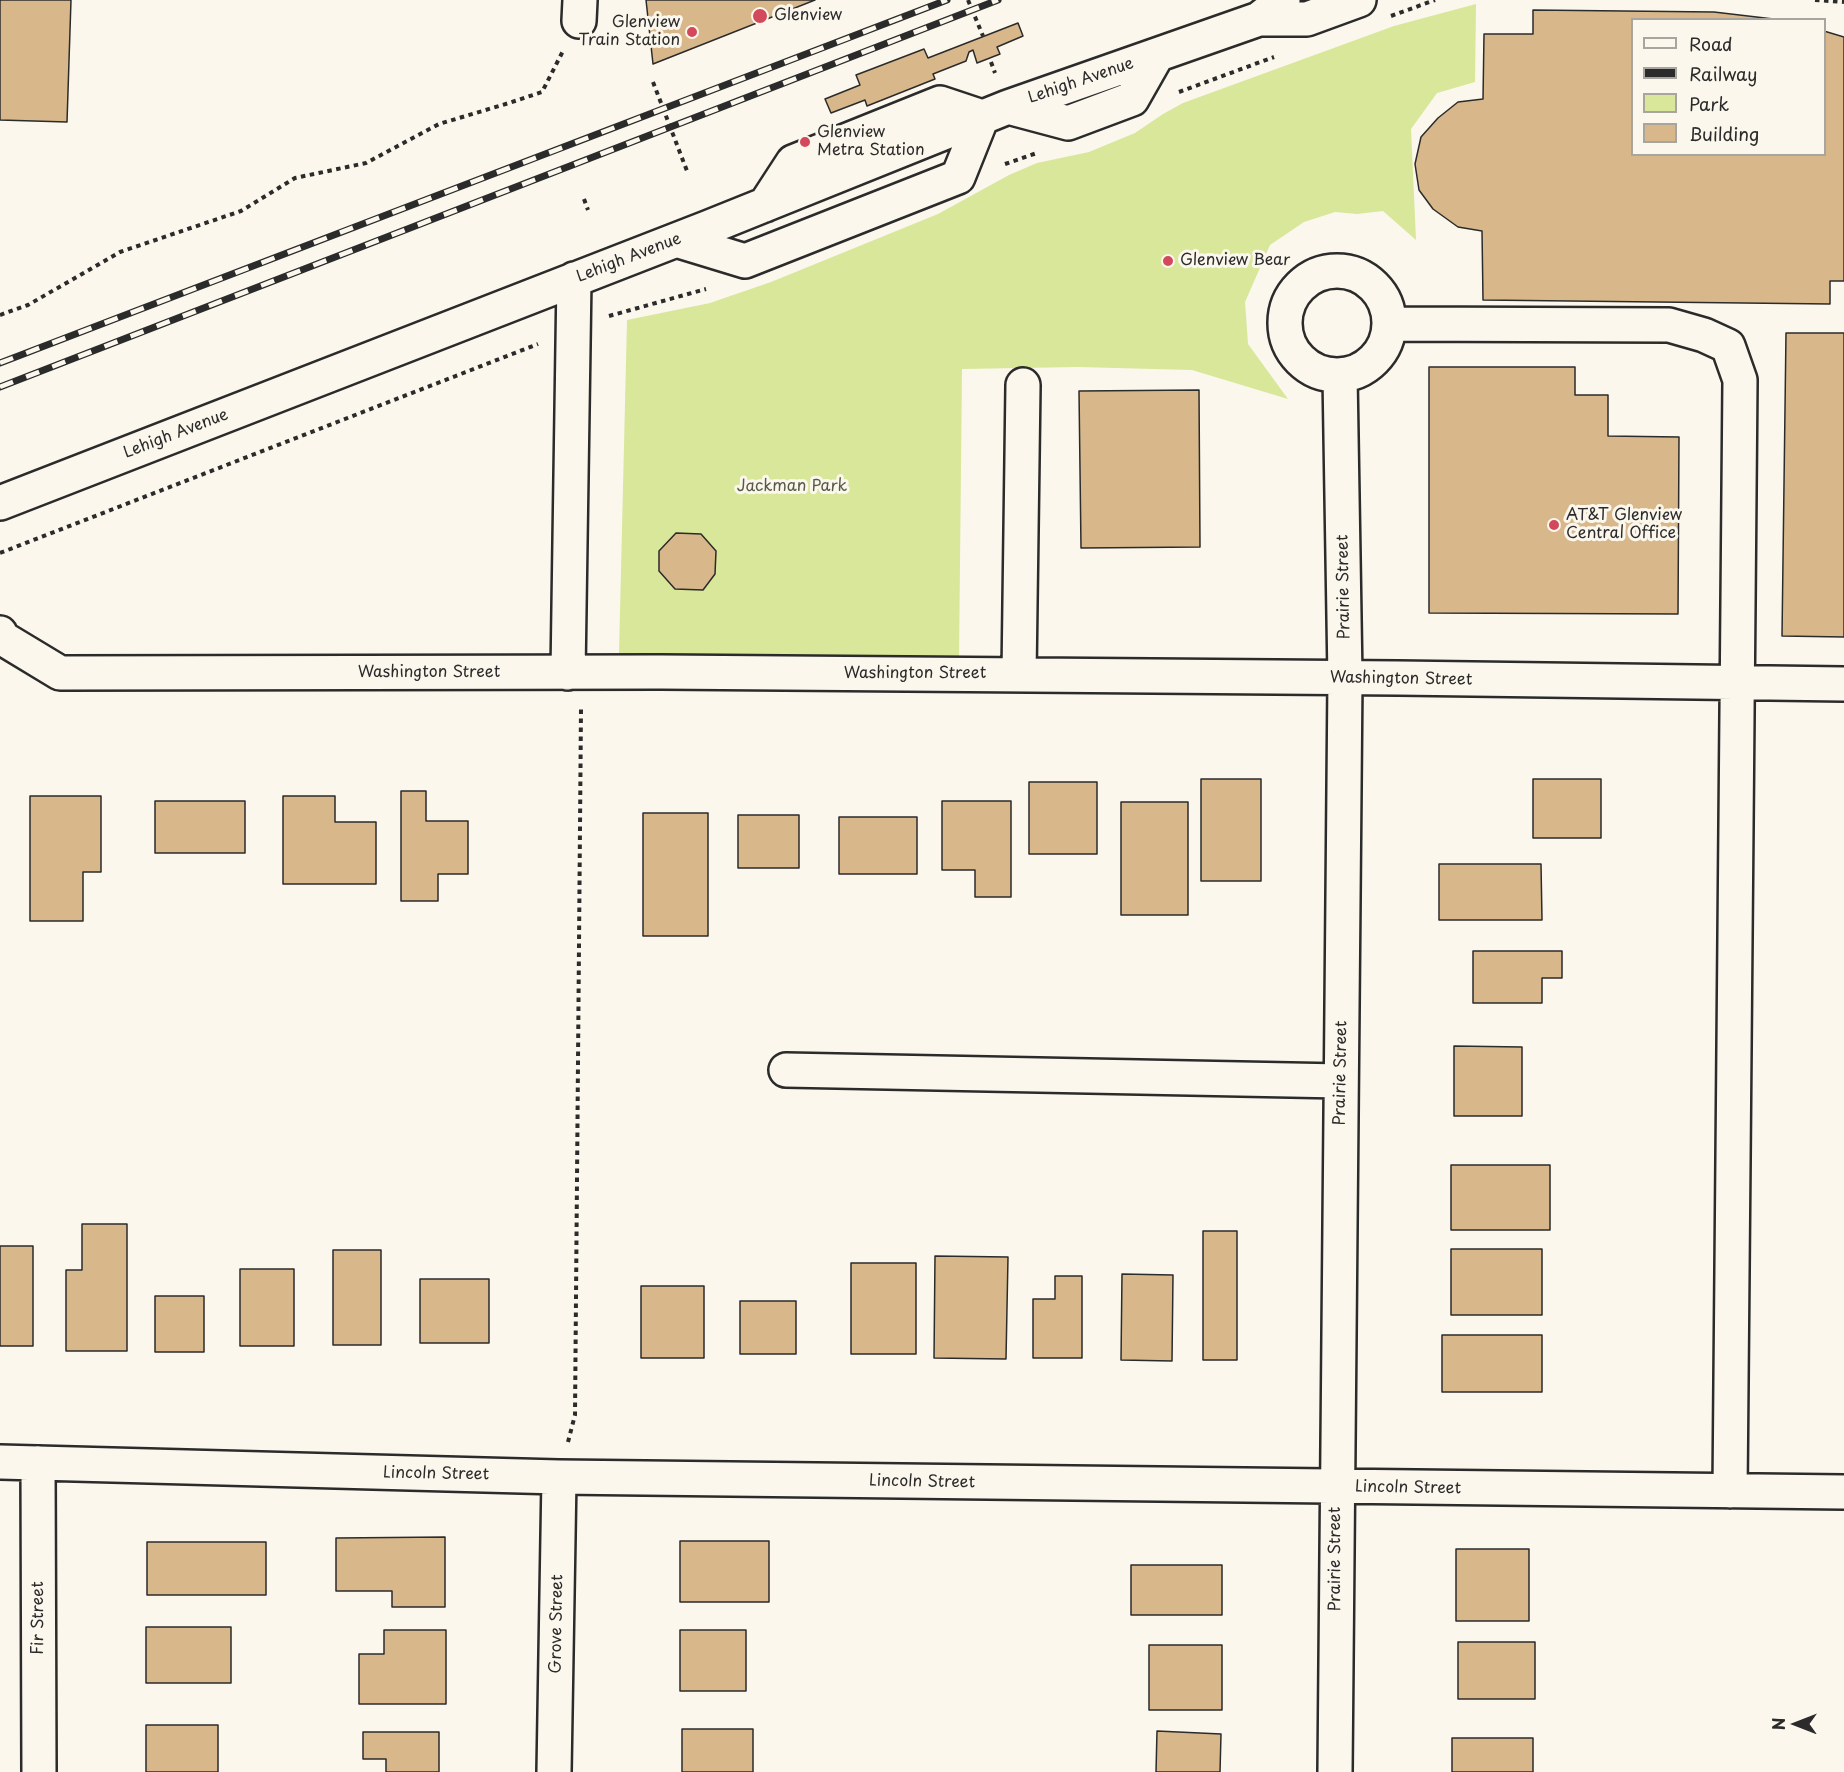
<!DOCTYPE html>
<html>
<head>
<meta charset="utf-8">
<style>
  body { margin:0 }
  #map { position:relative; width:1844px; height:1772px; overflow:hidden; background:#fbf7ec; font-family:"Playpen Sans",sans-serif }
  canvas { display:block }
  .legend { position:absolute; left:1631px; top:18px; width:195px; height:138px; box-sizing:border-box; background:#fbf7ec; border:2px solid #a8a59f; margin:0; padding:8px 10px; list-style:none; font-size:18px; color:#2b2b2b }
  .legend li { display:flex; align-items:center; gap:12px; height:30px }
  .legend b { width:30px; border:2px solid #a8a59f }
  .north { position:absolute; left:1766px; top:1694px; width:60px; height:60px; -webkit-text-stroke:4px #fbf7ec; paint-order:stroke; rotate:270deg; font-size:16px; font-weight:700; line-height:24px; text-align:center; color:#2b2b2b }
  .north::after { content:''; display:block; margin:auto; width:21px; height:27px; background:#2b2b2b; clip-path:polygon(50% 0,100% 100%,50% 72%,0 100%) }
</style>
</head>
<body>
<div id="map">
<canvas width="1844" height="1772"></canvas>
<ul class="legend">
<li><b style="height:8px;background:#fbf7ec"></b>Road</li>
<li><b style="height:8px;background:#2b2b2b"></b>Railway</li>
<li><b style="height:16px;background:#d8e79a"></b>Park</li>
<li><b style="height:16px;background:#d8b88b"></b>Building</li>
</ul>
<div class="north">N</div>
</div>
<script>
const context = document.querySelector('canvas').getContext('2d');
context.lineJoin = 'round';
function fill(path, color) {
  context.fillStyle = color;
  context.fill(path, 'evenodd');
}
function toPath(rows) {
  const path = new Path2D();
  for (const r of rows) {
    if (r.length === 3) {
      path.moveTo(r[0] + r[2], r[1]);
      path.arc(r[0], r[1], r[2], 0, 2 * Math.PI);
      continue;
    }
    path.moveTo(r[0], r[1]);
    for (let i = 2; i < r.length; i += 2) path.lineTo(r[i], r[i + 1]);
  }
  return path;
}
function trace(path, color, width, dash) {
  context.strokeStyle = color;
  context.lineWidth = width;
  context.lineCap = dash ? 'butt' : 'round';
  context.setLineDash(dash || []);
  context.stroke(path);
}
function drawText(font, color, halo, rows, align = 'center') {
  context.font = font + ' "Playpen Sans",sans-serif';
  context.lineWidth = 6;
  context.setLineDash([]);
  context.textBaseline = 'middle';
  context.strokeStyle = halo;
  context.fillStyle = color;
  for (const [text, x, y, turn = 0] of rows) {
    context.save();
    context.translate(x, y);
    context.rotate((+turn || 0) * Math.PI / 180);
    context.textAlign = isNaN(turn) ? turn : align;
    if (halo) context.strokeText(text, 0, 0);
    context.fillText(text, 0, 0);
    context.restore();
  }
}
fill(toPath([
  [1476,4,1475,82,1437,93,1411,129,1416,240,1383,211,1357,214,1335,212,1304,222,1270,245,1245,302,1248,344,1288,399,1192,370,1078,367,962,369,959,660,619,654,627,320,710,303,771,282,938,214,1009,175,1037,163,1089,152,1135,133,1163,114,1183,103,1394,26]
]), '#d8e79a');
const building = toPath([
  [0,0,71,0,67,122,0,120,0,0],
  [646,0,815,0,653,64,646,0],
  [1533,10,1714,12,1782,20,1632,20,1632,154,1824,154,1824,31,1844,37,1844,281,1830,281,1830,304,1483,300,1482,231,1458,227,1433,209,1419,190,1415,164,1421,137,1438,118,1458,102,1483,99,1484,34,1533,34,1533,10],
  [1018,23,1023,36,997,47,1000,54,977,63,973,50,969,52,966,61,933,74,935,79,867,106,865,100,831,113,825,99,860,85,856,75,924,49,928,58,1018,23],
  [1786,333,1844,333,1844,637,1782,636,1786,333],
  [1429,367,1575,367,1575,395,1608,395,1608,436,1679,437,1678,614,1429,613,1429,367],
  [1199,390,1200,547,1081,548,1079,391,1199,390],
  [676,533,701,534,716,551,715,574,703,590,675,589,659,571,659,551,676,533],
  [1201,779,1261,779,1261,881,1201,881,1201,779],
  [1533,779,1601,779,1601,838,1533,838,1533,779],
  [1029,782,1097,782,1097,854,1029,854,1029,782],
  [401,791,426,791,426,821,468,821,468,874,438,874,438,901,401,901,401,791],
  [30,796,101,796,101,872,83,872,83,921,30,921,30,796],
  [283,796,335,796,335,822,376,822,376,884,283,884,283,796],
  [155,801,245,801,245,853,155,853,155,801],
  [942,801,1011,801,1011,897,975,897,975,870,942,870,942,801],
  [1121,802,1188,802,1188,915,1121,915,1121,802],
  [643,813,708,813,708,936,643,936,643,813],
  [738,815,799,815,799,868,738,868,738,815],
  [839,817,917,817,917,874,839,874,839,817],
  [1439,864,1541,864,1542,920,1439,920,1439,864],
  [1473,951,1562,951,1562,978,1542,978,1542,1003,1473,1003,1473,951],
  [1454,1046,1522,1047,1522,1116,1454,1116,1454,1046],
  [1451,1165,1550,1165,1550,1230,1451,1230,1451,1165],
  [82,1224,127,1224,127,1351,66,1351,66,1270,82,1270,82,1224],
  [1203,1231,1237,1231,1237,1360,1203,1360,1203,1231],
  [0,1246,33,1246,33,1346,0,1346,0,1246],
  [1451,1249,1542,1249,1542,1315,1451,1315,1451,1249],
  [333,1250,381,1250,381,1345,333,1345,333,1250],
  [935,1256,1008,1257,1006,1359,934,1358,935,1256],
  [851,1263,916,1263,916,1354,851,1354,851,1263],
  [240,1269,294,1269,294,1346,240,1346,240,1269],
  [1122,1274,1173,1275,1172,1361,1121,1360,1122,1274],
  [1055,1276,1082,1276,1082,1358,1033,1358,1033,1299,1055,1299,1055,1276],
  [420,1279,489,1279,489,1343,420,1343,420,1279],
  [641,1286,704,1286,704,1358,641,1358,641,1286],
  [155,1296,204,1296,204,1352,155,1352,155,1296],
  [740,1301,796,1301,796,1354,740,1354,740,1301],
  [1442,1335,1542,1335,1542,1392,1442,1392,1442,1335],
  [445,1537,445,1607,392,1607,392,1591,336,1591,336,1538,445,1537],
  [680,1541,769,1541,769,1602,680,1602,680,1541],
  [147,1542,266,1542,266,1595,147,1595,147,1542],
  [1456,1549,1529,1549,1529,1621,1456,1621,1456,1549],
  [1131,1565,1222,1565,1222,1615,1131,1615,1131,1565],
  [146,1627,231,1627,231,1683,146,1683,146,1627],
  [384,1630,446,1630,446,1704,359,1704,359,1654,384,1654,384,1630],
  [680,1630,746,1630,746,1691,680,1691,680,1630],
  [1458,1642,1535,1642,1535,1699,1458,1699,1458,1642],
  [1149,1645,1222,1645,1222,1710,1149,1710,1149,1645],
  [146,1725,218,1725,218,1772,146,1772,146,1725],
  [682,1729,753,1729,753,1772,682,1772,682,1729],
  [1157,1731,1221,1734,1220,1772,1156,1772,1157,1731],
  [363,1732,439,1732,439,1772,386,1772,386,1759,363,1759,363,1732],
  [1452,1738,1533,1738,1533,1772,1452,1772,1452,1738]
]);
fill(building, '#d8b88b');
trace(building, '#2b2b2b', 1.5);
const minor = toPath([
  [1259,19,1307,19,1359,0],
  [579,21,580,0],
  [1008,107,1068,123,1132,99,1157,55],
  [676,240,745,261,958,177,982,117,940,103,793,162,765,205],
  [1337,323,52],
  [1389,324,1669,325,1704,335,1728,346,1740,380,1730,1491],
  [0,503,707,228,1008,107,1259,19,1283,0],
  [0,633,2,638,60,673,661,672,1398,678,1844,684],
  [568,673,574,279],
  [1019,675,1023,385],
  [786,1070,1341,1081],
  [0,1462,559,1477,1844,1492],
  [38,1463,39,1772],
  [554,1772,559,1477],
  [1335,1772,1345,678,1340,375]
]);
trace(minor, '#2b2b2b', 38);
trace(toPath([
  [968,0,983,36],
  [1815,0,1844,2],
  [1391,16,1435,0],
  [991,62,995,73],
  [653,82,687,171],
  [1179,92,1274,57],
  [1005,164,1037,153],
  [584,199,588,210],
  [0,315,28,305,120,252,241,211,295,178,366,163,439,124,509,103,542,92,563,51],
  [609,316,706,289],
  [0,553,538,344],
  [568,1442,575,1415,581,709]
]), '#2b2b2b', 4, [4.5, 4.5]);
trace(minor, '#fbf7ec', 33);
const rail = toPath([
  [0,363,947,0],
  [0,387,998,0]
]);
trace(rail, '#2b2b2b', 7);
trace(rail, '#fbf7ec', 4.5, [14]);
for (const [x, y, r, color] of [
  [760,16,8,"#d1495b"],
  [692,32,6,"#d1495b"],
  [805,142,6,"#d1495b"],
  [1168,261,6,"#d1495b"],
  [1554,525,6,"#d1495b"]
]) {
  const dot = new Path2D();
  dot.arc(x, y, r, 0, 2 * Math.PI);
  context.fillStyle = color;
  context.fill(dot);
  trace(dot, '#fbf7ec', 2);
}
drawText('16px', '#2b2b2b', '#fbf7ec', [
  ["Glenview",774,16],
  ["Glenview",680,23,"right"],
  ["Train Station",680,41,"right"],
  ["Glenview",817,133],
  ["Metra Station",817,151],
  ["Glenview Bear",1180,261],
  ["AT&T Glenview",1566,516],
  ["Central Office",1566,534]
], 'left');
drawText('16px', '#2b2b2b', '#fbf7ec', [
  ["Lehigh Avenue",1081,81,-19],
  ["Lehigh Avenue",629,258,-21],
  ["Lehigh Avenue",176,434,-21],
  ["Prairie Street",1344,587,-91],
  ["Washington Street",429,673],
  ["Washington Street",915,674],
  ["Washington Street",1401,679,1],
  ["Prairie Street",1341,1073,-89],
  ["Lincoln Street",436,1474,1],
  ["Lincoln Street",922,1482,1],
  ["Lincoln Street",1408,1488,1],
  ["Prairie Street",1336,1559,-90],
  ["Fir Street",39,1618,-90],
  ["Grove Street",557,1624,-89]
]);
drawText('16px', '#565a47', '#fbf7ec', [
  ["Jackman Park",792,487]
]);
</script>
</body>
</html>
